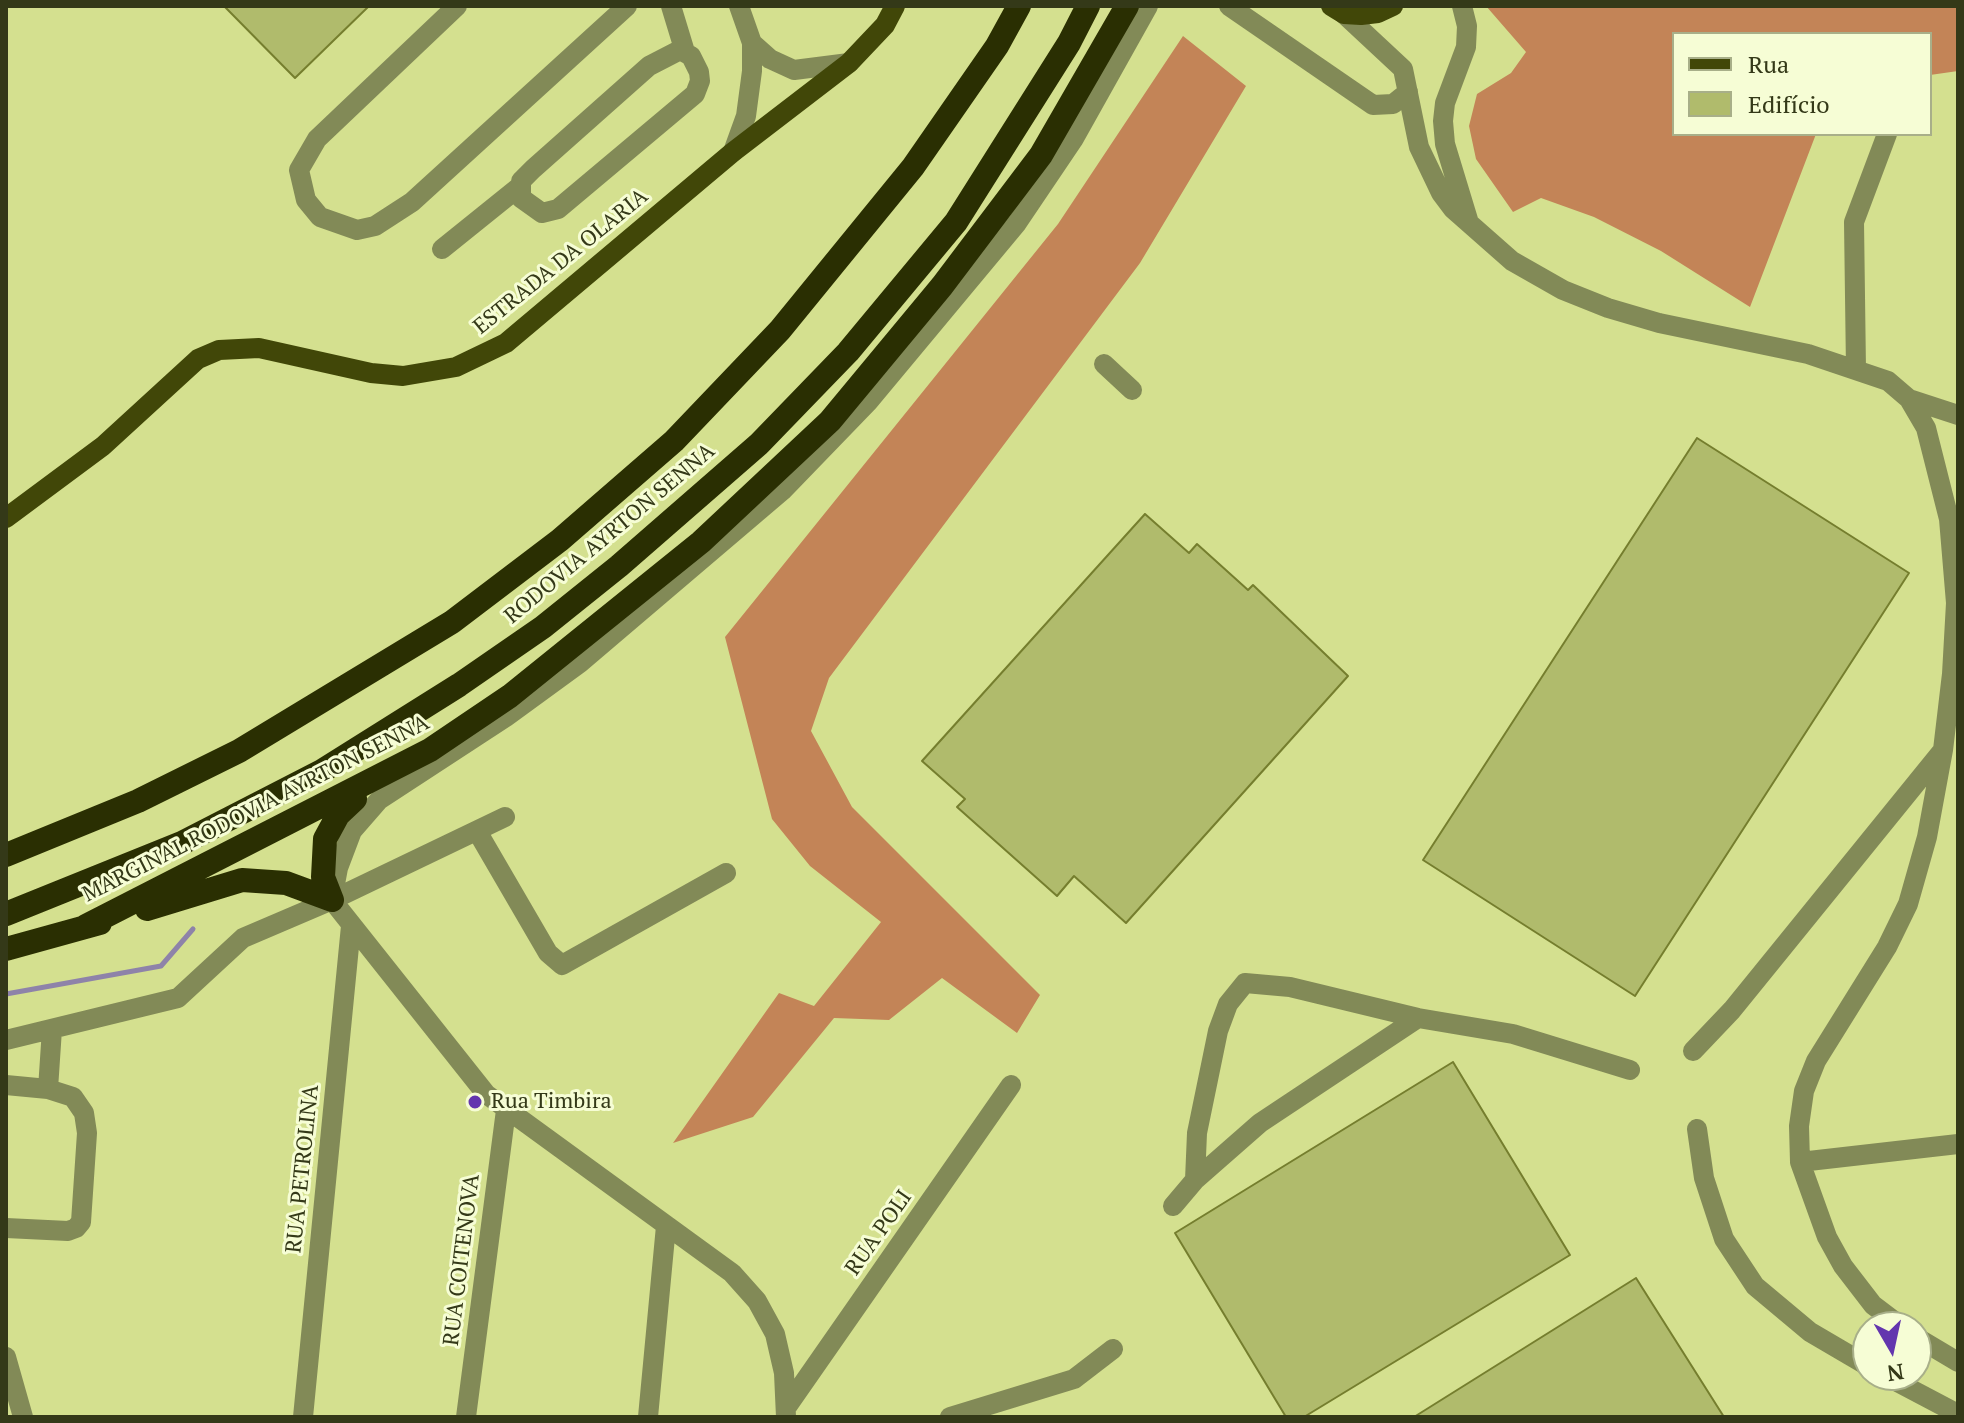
<!DOCTYPE html>
<html>
<head>
<meta charset="utf-8">
<style>
  body { margin:0 }
  #map { position:relative; width:1964px; height:1423px; overflow:hidden; background:#d4e08f; font-family:"PT Serif",serif }
  canvas { display:block }
  .frame { position:absolute; inset:0; border:8px solid #343918; pointer-events:none }
  .legend { position:absolute; left:1672px; top:32px; width:260px; height:104px; box-sizing:border-box; background:#f6fdd5; border:2px solid #a8af89; margin:0; padding:10px 14px; list-style:none; font-size:24px; color:#343918 }
  .legend li { display:flex; align-items:center; gap:16px; height:40px }
  .legend b { width:40px; border:2px solid #a8af89 }
  .north { position:absolute; left:1852px; top:1311px; width:80px; height:80px; box-sizing:border-box; background:#f6fdd5; border:2px solid #a8af89; border-radius:50%; rotate:171deg; font-size:22px; font-weight:700; line-height:32px; text-align:center; color:#343918 }
  .north::after { content:''; display:block; margin:auto; width:28px; height:36px; background:#6336ae; clip-path:polygon(50% 0,100% 100%,50% 72%,0 100%) }
</style>
</head>
<body>
<div id="map">
<canvas width="1964" height="1423"></canvas>
<div class="frame"></div>
<ul class="legend">
<li><b style="height:10px;background:#414708"></b>Rua</li>
<li><b style="height:22px;background:#b0bb6c"></b>Edifício</li>
</ul>
<div class="north">N</div>
</div>
<script>
const context = document.querySelector('canvas').getContext('2d');
context.lineJoin = 'round';
function fill(path, color) {
  context.fillStyle = color;
  context.fill(path, 'evenodd');
}
function toPath(rows) {
  const path = new Path2D();
  for (const r of rows) {
    path.moveTo(r[0], r[1]);
    for (let i = 2; i < r.length; i += 2) path.lineTo(r[i], r[i + 1]);
  }
  return path;
}
function trace(path, color, width, dash) {
  context.strokeStyle = color;
  context.lineWidth = width;
  context.lineCap = dash ? 'butt' : 'round';
  context.setLineDash(dash || []);
  context.stroke(path);
}
function drawText(font, color, halo, rows, align = 'center') {
  context.font = font + ' "PT Serif",serif';
  context.lineWidth = 6;
  context.setLineDash([]);
  context.textBaseline = 'middle';
  context.strokeStyle = halo;
  context.fillStyle = color;
  for (const [text, x, y, turn = 0] of rows) {
    context.save();
    context.translate(x, y);
    context.rotate((+turn || 0) * Math.PI / 180);
    context.textAlign = isNaN(turn) ? turn : align;
    if (halo) context.strokeText(text, 0, 0);
    context.fillText(text, 0, 0);
    context.restore();
  }
}
fill(toPath([
  [1486,6,1958,6,1958,71,1930,75,1930,34,1674,34,1674,134,1816,134,1750,307,1661,251,1594,217,1541,198,1513,212,1476,159,1469,126,1477,94,1511,73,1526,52],
  [1183,36,1246,86,1140,263,829,678,811,731,852,807,1040,995,1017,1033,942,978,889,1020,834,1018,753,1117,673,1143,779,993,814,1006,881,922,810,866,772,819,725,637,1058,224]
]), '#c38457');
trace(toPath([
  [6,994,161,966,193,929]
]), '#8e83a9', 5);
const building = toPath([
  [224,6,369,6,295,78,224,6],
  [1697,438,1909,573,1635,996,1423,860,1697,438],
  [1145,514,1189,553,1197,544,1248,590,1253,585,1348,676,1126,923,1074,876,1057,896,957,807,965,799,922,761,1145,514],
  [1453,1062,1570,1255,1304,1417,1286,1417,1175,1233,1453,1062],
  [1636,1278,1724,1417,1414,1417,1636,1278]
]);
fill(building, '#b0bb6c');
trace(building, '#757e2e', 2);
trace(toPath([
  [457,6,317,139,299,170,306,200,320,217,357,230,375,226,412,202,627,6],
  [671,6,685,52],
  [1229,6,1373,105,1393,104,1408,92],
  [1462,6,1467,26,1466,47,1445,103,1443,121,1445,144,1469,223],
  [1344,14,1403,69,1419,147,1441,193,1453,209,1512,261,1563,290,1608,308,1659,323,1808,354,1888,381,1909,399,1926,428,1949,519,1956,603,1952,674,1943,750,1927,837,1908,904,1887,947,1816,1061,1804,1091,1799,1126,1800,1162,1827,1237,1843,1266,1873,1305,1902,1327],
  [752,43,770,59,794,70,849,63],
  [680,50,691,56,699,72,700,81,695,94,558,209,542,213,521,198,521,181,533,169,649,66,680,50],
  [733,152,746,116,752,71,752,43,739,6],
  [442,249,519,187],
  [1104,364,1132,390],
  [1856,370,1854,222,1887,134],
  [1909,399,1958,415],
  [477,831,548,953,562,965,726,873],
  [332,900,338,868,352,831,379,800,506,717,580,663,782,491,868,402,1017,223,1073,140,1148,6],
  [332,900,486,1094,732,1273,757,1301,775,1334,784,1373,786,1417],
  [6,1040,178,998,243,938,332,900,505,817],
  [1693,1051,1732,1010,1943,750],
  [6,1085,48,1089,73,1097,84,1113,87,1133,81,1222,76,1228,68,1231,6,1228],
  [48,1089,52,1029],
  [1697,1129,1704,1178,1724,1239,1755,1286,1810,1332,1868,1366],
  [1800,1162,1958,1144],
  [1195,1180,1197,1133,1218,1031,1228,1004,1245,983,1290,987,1418,1018,1513,1034,1630,1070],
  [1173,1206,1195,1180,1260,1123,1418,1018],
  [1916,1337,1958,1362],
  [6,1357,23,1417],
  [1884,1375,1958,1414],
  [786,1408,1011,1085],
  [303,1417,351,926],
  [466,1417,506,1110],
  [648,1417,666,1226],
  [950,1417,1074,1379,1113,1349]
]), '#828a57', 20);
trace(toPath([
  [1331,6,1344,14,1361,15,1378,13,1393,6],
  [6,518,103,446,198,359,219,350,259,348,371,373,403,376,456,367,506,343,733,152,849,63,885,25,895,6]
]), '#414708', 20);
trace(toPath([
  [6,855,138,801,239,751,452,622,560,540,674,441,780,330,913,167,997,46,1019,6],
  [332,900,323,877,325,839,338,815,355,799],
  [147,909,242,880,286,883,332,900],
  [6,914,182,843,322,771,459,685,543,627,619,566,759,444,848,352,956,222,1069,43,1088,6],
  [86,926,430,750,510,696,701,542,830,421,942,286,1041,155,1127,6],
  [6,949,100,923]
]), '#2a2f02', 24);
for (const [x, y, r, color] of [
  [475,1102,8,"#6336ae"]
]) {
  const dot = new Path2D();
  dot.arc(x, y, r, 0, 2 * Math.PI);
  context.fillStyle = color;
  context.fill(dot);
  trace(dot, '#f6fdd5', 3);
}
drawText('22px', '#343918', '#f6fdd5', [
  ["ESTRADA DA OLARIA",561,262,-39],
  ["RODOVIA AYRTON SENNA",610,534,-40],
  ["MARGINAL RODOVIA AYRTON SENNA",256,809,-27],
  ["RUA PETROLINA",303,1169,-84],
  ["RUA POLI",879,1233,-55],
  ["RUA COITENOVA",462,1260,-83]
]);
drawText('22px', '#343918', '#f6fdd5', [
  ["Rua Timbira",491,1102]
], 'left');
</script>
</body>
</html>
